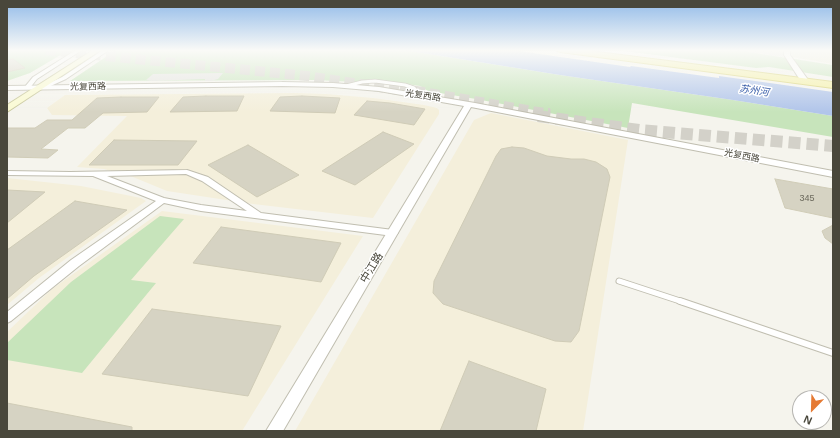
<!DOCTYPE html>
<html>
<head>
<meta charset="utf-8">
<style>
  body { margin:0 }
  #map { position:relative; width:840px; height:438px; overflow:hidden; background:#f5f4ed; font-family:Arial,sans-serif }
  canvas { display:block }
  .frame { position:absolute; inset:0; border:8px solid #49473b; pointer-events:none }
  .north { position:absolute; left:792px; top:390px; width:40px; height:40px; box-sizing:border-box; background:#fff; border:1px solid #b6b5b1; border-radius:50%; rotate:203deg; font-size:11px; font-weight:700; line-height:16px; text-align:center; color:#49473b }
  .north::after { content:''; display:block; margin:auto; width:14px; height:18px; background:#e57a34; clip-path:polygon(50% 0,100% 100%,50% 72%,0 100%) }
</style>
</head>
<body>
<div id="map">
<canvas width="840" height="438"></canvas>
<div class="frame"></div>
<div class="north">N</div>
</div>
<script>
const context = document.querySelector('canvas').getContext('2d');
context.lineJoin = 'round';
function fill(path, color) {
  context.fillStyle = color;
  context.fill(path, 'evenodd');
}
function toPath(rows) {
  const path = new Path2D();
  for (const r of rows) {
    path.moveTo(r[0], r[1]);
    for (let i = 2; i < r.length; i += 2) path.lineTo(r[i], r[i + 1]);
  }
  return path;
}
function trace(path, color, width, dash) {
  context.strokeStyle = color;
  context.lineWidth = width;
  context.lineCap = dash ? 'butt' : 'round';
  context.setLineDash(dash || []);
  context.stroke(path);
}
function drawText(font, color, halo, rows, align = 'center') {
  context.font = font + ' Arial,"Noto Sans SC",sans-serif';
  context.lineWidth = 3;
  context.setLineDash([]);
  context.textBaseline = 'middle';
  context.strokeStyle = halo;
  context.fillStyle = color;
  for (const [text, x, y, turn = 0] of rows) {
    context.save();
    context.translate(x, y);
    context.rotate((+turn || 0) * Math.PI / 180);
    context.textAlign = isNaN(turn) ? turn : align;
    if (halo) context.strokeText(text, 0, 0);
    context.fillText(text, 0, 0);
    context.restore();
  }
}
fill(toPath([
  [736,50,783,50,783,57]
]), '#e8e7dc');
fill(toPath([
  [296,93,326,94,373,98,424,105,437,108,439,110,439,114,373,218,253,204,167,191,133,177,104,169,77,167,127,116,52,115,47,108,65,95],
  [491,113,628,140,583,431,295,431,474,120],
  [7,178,81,186,141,198,146,201,39,278,7,305],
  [162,211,363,236,242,431,7,431,7,332,52,289]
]), '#f4efdb');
fill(toPath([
  [790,50,833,50,833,64,792,57]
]), '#ececd9');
fill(toPath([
  [7,50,69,50,30,73,7,81],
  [116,50,404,50,560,75,733,100,833,116,833,137,632,103,628,128,476,99,428,91,420,86,371,79,355,82,316,80,70,81],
  [616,50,736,50,833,65,833,77,769,67,756,68],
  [160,216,184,219,131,280,156,283,82,373,7,360,7,343,71,282]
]), '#c7e4bb');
fill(toPath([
  [223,73,218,79,211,81,205,81,205,79,152,81,146,80,153,74]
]), '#e4e4e0');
fill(toPath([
  [404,50,519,51,630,67,631,66,719,78,719,76,777,84,833,92,833,116,733,100,560,75]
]), '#b1c5ea');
const building = toPath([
  [13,59,25,68,7,72,7,60,13,59],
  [206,96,244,96,237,111,170,112,183,97,206,96],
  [302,96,340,98,335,113,270,111,280,97,302,96],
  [121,97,159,97,147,112,103,113,85,128,68,128,41,149,58,150,48,158,7,157,7,128,35,128,47,120,72,120,97,98,121,97],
  [367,101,390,103,425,109,414,125,354,115,367,101],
  [383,132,414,144,355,185,322,171,383,132],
  [114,140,197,141,178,165,89,165,114,140],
  [248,145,299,175,257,197,208,165,248,145],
  [512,147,524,148,547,156,571,159,584,159,596,162,607,169,610,177,579,331,571,342,555,341,443,304,433,293,434,281,496,156,501,149,512,147],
  [775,179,833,189,833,218,785,208,775,179],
  [7,190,45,192,7,223,7,190],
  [75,201,127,210,34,276,7,299,7,250,75,201],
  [833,225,833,244,825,238,822,231,833,225],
  [221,227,341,243,321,282,193,263,221,227],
  [152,309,281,326,248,396,102,374,152,309],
  [469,361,546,389,536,431,440,431,469,361],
  [7,403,132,427,132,431,7,431,7,403]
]);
fill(building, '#d6d3c3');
trace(building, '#d0ccb7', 1);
trace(toPath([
  [46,50,307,76,405,91],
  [400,88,550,114]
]), '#d3d1c9', 10, [10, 5]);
trace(toPath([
  [548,114,550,114],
  [538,116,639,130,833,146]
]), '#d3d1c9', 12, [12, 6]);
const serviceFar2 = toPath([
  [346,86,362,82,375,81,405,85,414,88,420,95]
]);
const serviceFar1 = toPath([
  [619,281,683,302]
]);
const service = toPath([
  [680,301,833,353]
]);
const minor = toPath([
  [76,50,82,50,37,79,29,89,25,89,24,88,33,77,76,50],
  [103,50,109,50,66,79,44,89,39,88,62,77,103,50],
  [187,170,208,177,261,213,393,230,398,233,393,236,201,211,164,203,79,266,11,321,7,323,7,312,71,260,156,201,93,176,7,175,7,171,70,172,187,170],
  [186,174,202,181,247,211,201,205,164,198,107,176,186,174]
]);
const tertiary = toPath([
  [784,50,790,50,790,55,809,81,808,83,802,83,784,55,784,50],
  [282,82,333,83,379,87,475,103,833,171,833,177,471,107,283,431,266,431,464,106,379,91,333,87,282,86,7,90,7,86,282,82]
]);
const secondary = toPath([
  [93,50,101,50,7,112,7,105,93,50]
]);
const primary = toPath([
  [556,50,582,50,833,82,833,88,560,52,556,50]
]);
trace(serviceFar2, '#c0beb0', 4.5);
trace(serviceFar1, '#c0beb0', 7);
trace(service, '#c0beb0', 8);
trace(minor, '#c0beb0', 2);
trace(tertiary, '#c0beb0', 2);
trace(secondary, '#c7c69a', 2);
trace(primary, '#d9d377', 2);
trace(serviceFar2, '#fff', 3);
trace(serviceFar1, '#fff', 5);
trace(service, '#fff', 6);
fill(minor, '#fff');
fill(tertiary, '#fff');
fill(secondary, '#fafad2');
fill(primary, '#f5f1a6');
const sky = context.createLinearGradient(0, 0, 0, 112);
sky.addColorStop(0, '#92bbe9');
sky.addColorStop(0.45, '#fafaf7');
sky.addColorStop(1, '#fafaf700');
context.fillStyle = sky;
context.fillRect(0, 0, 840, 112);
drawText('9px', '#49473b', '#fff', [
  ["光复西路",88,87,-1],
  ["光复西路",423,96,9],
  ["光复西路",742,156,11]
]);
drawText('9px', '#6c6a5d', null, [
  ["345",807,199]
]);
drawText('italic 10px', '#3e62ab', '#fff', [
  ["苏州河",754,91,8]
]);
drawText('11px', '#49473b', '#fff', [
  ["中江路",372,268,-59]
]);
</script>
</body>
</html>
